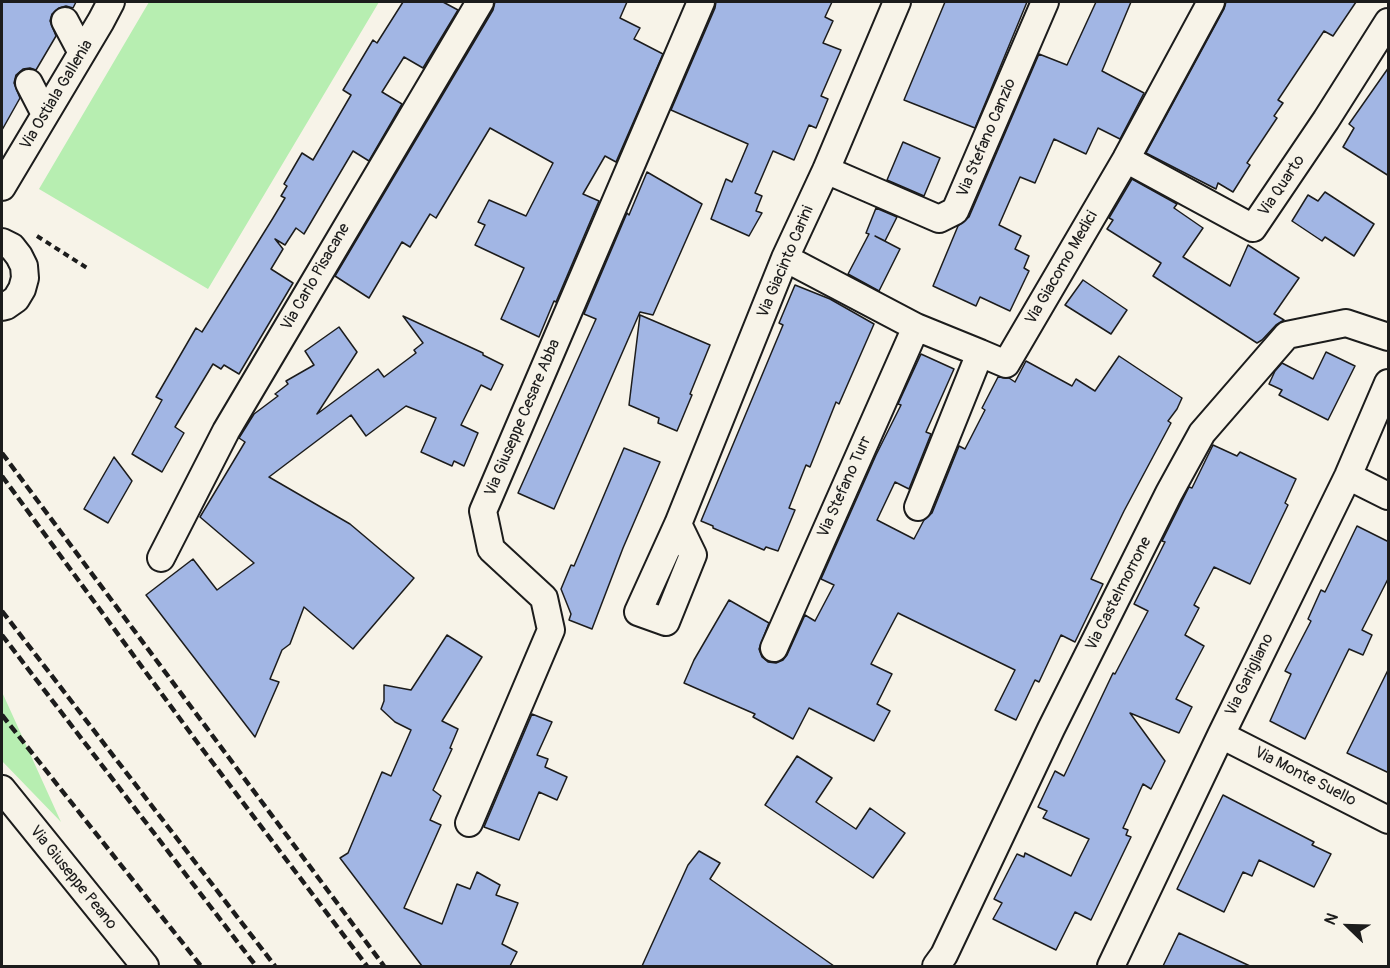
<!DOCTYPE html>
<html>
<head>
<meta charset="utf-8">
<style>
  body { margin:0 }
  #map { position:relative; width:1390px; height:968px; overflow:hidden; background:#f7f3e8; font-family:Pangolin,sans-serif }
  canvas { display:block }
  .frame { position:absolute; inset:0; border:3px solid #1c1c1c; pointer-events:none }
  .north { position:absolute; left:1318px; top:896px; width:60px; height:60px; -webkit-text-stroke:4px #f7f3e8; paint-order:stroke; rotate:293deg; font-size:16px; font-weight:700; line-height:24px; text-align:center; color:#1c1c1c }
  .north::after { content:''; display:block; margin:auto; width:21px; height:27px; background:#1c1c1c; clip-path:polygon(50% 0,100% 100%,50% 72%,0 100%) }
</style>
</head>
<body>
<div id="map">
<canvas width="1390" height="968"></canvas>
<div class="frame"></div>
<div class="north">N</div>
</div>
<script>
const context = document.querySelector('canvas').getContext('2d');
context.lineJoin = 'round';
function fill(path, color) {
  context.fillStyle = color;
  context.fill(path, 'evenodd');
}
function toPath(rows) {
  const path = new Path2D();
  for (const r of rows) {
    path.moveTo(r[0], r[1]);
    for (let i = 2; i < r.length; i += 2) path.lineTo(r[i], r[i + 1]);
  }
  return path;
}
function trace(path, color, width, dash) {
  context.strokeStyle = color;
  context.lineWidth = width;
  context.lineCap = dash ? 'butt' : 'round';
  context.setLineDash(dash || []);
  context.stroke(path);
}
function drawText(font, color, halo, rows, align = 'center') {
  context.font = font + ' Pangolin,sans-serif';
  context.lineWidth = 4.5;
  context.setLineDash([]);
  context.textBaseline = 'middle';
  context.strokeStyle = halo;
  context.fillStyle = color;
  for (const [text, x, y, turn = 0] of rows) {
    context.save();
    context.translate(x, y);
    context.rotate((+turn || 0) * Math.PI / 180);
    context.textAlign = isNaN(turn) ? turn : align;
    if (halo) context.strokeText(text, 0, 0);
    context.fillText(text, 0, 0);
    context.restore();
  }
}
fill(toPath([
  [149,2,379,2,208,289,39,189],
  [2,692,61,822,2,761]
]), '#b7eeb1');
const building = toPath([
  [2,2,76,2,73,8,66,6,59,8,52,14,50,21,56,36,36,70,30,68,23,69,16,75,14,83,20,98,2,130,2,2],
  [403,2,443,2,458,10,423,68,404,57,382,92,402,104,369,161,353,151,304,234,296,228,285,245,275,239,283,249,271,269,293,283,239,374,224,365,221,369,213,364,175,427,184,433,162,472,132,454,162,400,156,397,196,328,202,332,273,218,285,198,281,196,287,186,284,184,302,153,313,160,351,95,343,90,373,40,377,43,403,2],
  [495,2,627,2,620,18,640,28,634,39,663,54,616,162,605,156,583,194,599,201,556,302,554,301,539,337,501,319,524,268,475,245,485,225,478,222,489,200,526,216,553,163,490,128,436,218,430,214,410,247,402,242,369,298,335,276,493,10,495,2],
  [716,2,832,2,825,17,833,21,823,43,841,50,821,96,828,99,816,128,809,125,794,160,773,151,755,193,762,196,756,211,762,213,749,236,711,219,726,179,732,182,748,144,671,110,715,8,716,2],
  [945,2,1027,2,975,128,904,100,945,2],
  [1096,2,1131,2,1102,71,1144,93,1120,139,1098,128,1086,154,1054,139,1035,183,1020,177,999,225,1021,236,1015,249,1029,256,1024,268,1029,271,1010,311,980,297,976,306,933,286,958,226,969,217,1039,54,1067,65,1096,2],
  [1226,2,1356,2,1333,36,1324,31,1278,100,1283,103,1274,116,1277,118,1247,163,1250,165,1233,192,1218,183,1216,189,1146,153,1224,9,1226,2],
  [1389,67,1389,176,1343,147,1354,128,1349,124,1389,67],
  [903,142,940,158,924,196,887,180,903,142],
  [647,172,702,204,653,315,640,312,554,509,518,493,596,319,584,314,627,213,629,215,647,172],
  [1132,179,1177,204,1174,208,1203,228,1183,257,1230,286,1248,245,1299,278,1274,314,1284,320,1276,325,1262,340,1257,343,1153,276,1161,263,1107,229,1113,220,1109,218,1132,179],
  [1325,192,1374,224,1354,256,1325,237,1322,241,1292,221,1308,195,1318,201,1325,192],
  [876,208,897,217,885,241,875,236,900,249,879,291,848,274,869,234,866,233,876,208],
  [1083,280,1127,310,1111,334,1065,305,1083,280],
  [795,285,830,299,874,324,839,404,836,402,810,467,806,465,789,508,795,510,778,551,766,547,764,550,713,528,713,526,701,521,783,325,779,323,795,285],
  [640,315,710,345,690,394,692,395,677,431,658,423,659,418,629,405,640,315],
  [403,316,483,353,483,355,503,365,491,390,481,385,461,425,478,433,464,466,454,461,452,466,421,452,436,418,406,406,366,436,351,415,269,477,350,524,414,578,353,649,304,607,290,644,282,650,270,679,279,682,255,737,146,595,193,559,217,590,254,563,200,517,245,442,239,438,254,414,278,396,275,394,288,384,286,381,314,365,305,351,339,327,357,352,317,414,378,369,384,377,416,353,414,350,423,343,403,316],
  [1326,352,1355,366,1328,420,1279,395,1282,390,1269,384,1275,371,1282,363,1313,379,1326,352],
  [921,354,954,369,926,432,931,434,909,489,895,482,877,520,914,539,924,520,932,513,959,446,965,449,985,410,982,408,998,377,1009,378,1015,382,1026,361,1072,386,1076,379,1095,391,1119,356,1182,398,1177,409,1168,421,1171,423,1124,511,1091,579,1103,584,1075,642,1061,635,1039,682,1035,680,1016,720,995,710,1015,670,898,613,871,664,892,674,877,704,890,711,874,741,809,708,793,739,753,717,755,714,684,683,694,660,729,600,769,623,759,649,762,657,768,662,776,663,783,660,787,655,805,615,815,621,834,585,821,579,876,455,901,405,898,404,921,354],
  [1213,445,1237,456,1240,452,1296,479,1285,503,1288,505,1250,584,1214,567,1194,605,1199,608,1185,635,1204,646,1176,699,1192,707,1179,733,1130,713,1165,761,1151,789,1143,784,1123,828,1128,830,1126,835,1131,837,1091,920,1075,912,1056,950,993,919,1002,903,994,899,1017,854,1024,857,1025,853,1071,876,1080,857,1089,839,1043,818,1047,811,1038,807,1055,771,1064,776,1113,673,1115,674,1148,611,1134,604,1165,542,1162,541,1189,487,1192,488,1213,445],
  [624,448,660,462,623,548,592,629,569,620,571,614,561,589,571,565,574,566,624,448],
  [114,457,132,481,108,523,84,509,114,457],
  [1357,526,1389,542,1389,577,1362,630,1372,635,1363,655,1349,649,1305,739,1270,721,1291,674,1285,671,1311,621,1308,619,1321,590,1325,592,1357,526],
  [447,635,482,657,442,721,458,729,450,748,452,749,433,790,441,796,430,820,441,825,404,908,442,924,457,884,470,889,477,872,500,885,496,895,518,903,502,944,517,952,510,966,422,966,340,858,348,853,382,772,391,776,411,730,395,722,381,709,384,701,384,685,411,690,447,635],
  [1389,668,1389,773,1347,753,1389,668],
  [532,714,552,722,537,755,548,759,545,767,567,777,557,800,539,792,519,840,484,827,532,714],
  [797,756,832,778,816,802,856,829,870,808,905,833,873,878,765,805,797,756],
  [1223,795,1314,842,1312,845,1331,854,1314,887,1259,860,1252,876,1243,872,1224,912,1177,889,1223,795],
  [699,851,720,863,710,879,834,966,642,966,688,865,699,851],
  [1179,933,1250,966,1163,966,1179,933]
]);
fill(building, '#a2b6e4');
trace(building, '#1c1c1c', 1.5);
const minor = toPath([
  [65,21,82,53],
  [29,83,45,114],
  [1126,159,1253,228,1326,120,1388,22],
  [826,170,939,219,955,211,1045,2],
  [2,187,101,21,111,2],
  [2,242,12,247,19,256,24,266,25,278,22,289,16,299,6,306,2,307],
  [785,258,916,327,980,353],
  [1348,476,1388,496],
  [918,507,980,353,1006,364,1126,159,1211,2],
  [678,524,693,555,666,622,638,612,678,524,785,258,826,170,897,2],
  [161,558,226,431,480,2],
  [774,648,916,327],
  [1221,735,1388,820],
  [2,789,145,966],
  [469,823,551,630,544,598,491,549,483,511,701,2],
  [936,966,944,955,1051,729,1169,493,1202,433,1287,335,1346,323,1388,337],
  [1111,966,1221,735,1348,476,1388,383]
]);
trace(minor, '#1c1c1c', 30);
trace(toPath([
  [37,236,87,268]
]), '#1c1c1c', 4, [6, 4.5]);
trace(minor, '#f7f3e8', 26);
trace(toPath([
  [2,453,384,966],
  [2,476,197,742,367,966],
  [2,611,275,966],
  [2,635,256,966],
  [2,715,201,966]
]), '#1c1c1c', 4.5, [9, 4.5]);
drawText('16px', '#1c1c1c', '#f7f3e8', [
  ["Via Ostiala Gallenia",57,95,-59],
  ["Via Stefano Canzio",987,138,-67],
  ["Via Quarto",1282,186,-56],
  ["Via Giacinto Carini",786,262,-67],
  ["Via Giacomo Medici",1062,268,-60],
  ["Via Carlo Pisacane",316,277,-60],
  ["Via Giuseppe Cesare Abba",523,418,-67],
  ["Via Stefano Turr",845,487,-66],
  ["Via Castelmorrone",1119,594,-63],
  ["Via Garigliano",1250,675,-64],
  ["Via Monte Suello",1305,777,27],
  ["Via Giuseppe Peano",73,878,51]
]);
</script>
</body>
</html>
